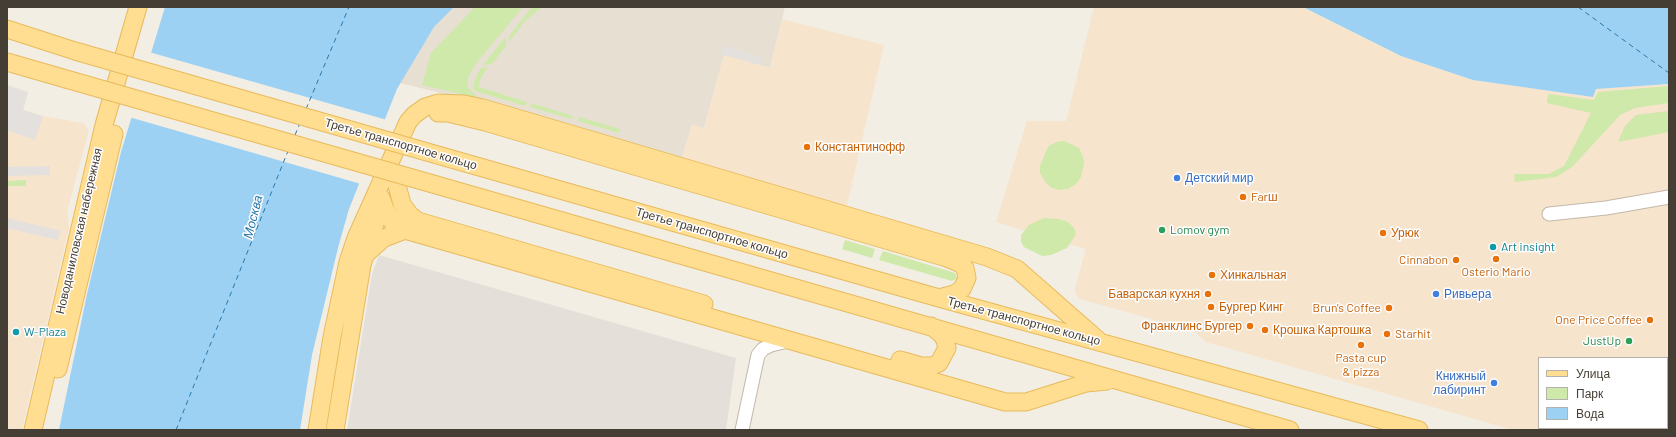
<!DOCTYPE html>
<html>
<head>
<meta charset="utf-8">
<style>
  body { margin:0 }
  #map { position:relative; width:1676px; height:437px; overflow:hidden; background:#f3eee4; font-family:Barlow,sans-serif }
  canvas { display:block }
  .frame { position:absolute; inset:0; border:8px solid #453e34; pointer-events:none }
  .legend { position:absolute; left:1538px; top:357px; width:130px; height:72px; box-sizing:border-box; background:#fff; border:1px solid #b5b2ae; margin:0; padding:5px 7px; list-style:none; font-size:12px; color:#453e34 }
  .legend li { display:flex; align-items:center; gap:8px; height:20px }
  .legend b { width:20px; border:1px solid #b5b2ae }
</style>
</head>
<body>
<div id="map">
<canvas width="1676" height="437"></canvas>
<div class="frame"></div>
<ul class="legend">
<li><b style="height:5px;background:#ffdd91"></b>Улица</li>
<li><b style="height:11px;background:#cee9aa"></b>Парк</li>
<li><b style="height:11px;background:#9dd1f3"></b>Вода</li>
</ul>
</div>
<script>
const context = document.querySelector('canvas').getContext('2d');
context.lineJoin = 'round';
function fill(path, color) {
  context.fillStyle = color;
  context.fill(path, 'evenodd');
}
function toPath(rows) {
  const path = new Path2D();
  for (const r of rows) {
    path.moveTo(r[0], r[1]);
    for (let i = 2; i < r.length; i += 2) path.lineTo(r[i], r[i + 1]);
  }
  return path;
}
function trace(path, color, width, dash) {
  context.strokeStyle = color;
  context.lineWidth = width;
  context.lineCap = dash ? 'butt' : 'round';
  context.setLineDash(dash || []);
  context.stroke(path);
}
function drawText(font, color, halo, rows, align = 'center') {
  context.font = font + ' Barlow,sans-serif';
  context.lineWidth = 3;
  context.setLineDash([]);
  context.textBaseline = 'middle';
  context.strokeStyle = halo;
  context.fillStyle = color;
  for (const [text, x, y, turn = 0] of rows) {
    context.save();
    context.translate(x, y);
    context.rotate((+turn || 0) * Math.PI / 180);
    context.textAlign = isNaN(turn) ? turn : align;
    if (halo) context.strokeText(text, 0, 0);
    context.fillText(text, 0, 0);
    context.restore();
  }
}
fill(toPath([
  [454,7,785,7,770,68,724,55,704,128,692,125,681,161,469,100,400,83,434,27]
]), '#e7e0d2');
fill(toPath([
  [1094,7,1303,7,1401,56,1473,80,1592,97,1596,89,1669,84,1669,430,1513,430,1206,342,1194,331,1080,299,1076,295,1075,288,1086,249,996,222,1027,121,1066,121],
  [1539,358,1667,358,1667,428,1539,428],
  [782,19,884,45,846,210,681,161,692,124,704,128,724,55,770,68],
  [7,85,28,92,23,110,43,116,83,123,89,130,67,212,69,228,22,430,7,430]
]), '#f6e4cd');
fill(toPath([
  [379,255,736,358,726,430,347,430,372,274]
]), '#e5dfd9');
fill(toPath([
  [475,7,523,7,478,61,468,77,467,86,478,98,422,85,431,53],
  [532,7,542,7,525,21,509,42,509,36],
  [506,36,506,46,492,64,483,65],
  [488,67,480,80,479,87,527,102,525,106,475,91,473,86,475,79,481,68],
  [1669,86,1669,103,1635,108,1620,115,1572,167,1556,177,1515,182,1514,174,1549,174,1564,166,1591,113,1547,103,1548,94,1594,100,1598,92],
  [531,103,573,116,572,119,530,107],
  [1669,111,1669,132,1618,142,1625,126,1636,115],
  [579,117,620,129,619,133,578,121],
  [1064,141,1079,148,1083,157,1084,163,1081,177,1076,184,1068,189,1060,190,1052,188,1046,183,1040,173,1040,166,1048,147,1056,142],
  [26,180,26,186,7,186,7,181],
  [1044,218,1059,219,1068,222,1074,228,1076,234,1067,248,1051,255,1042,256,1024,247,1021,242,1021,235,1029,225],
  [845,240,875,249,872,258,842,249],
  [883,251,955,273,957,278,952,281,879,260]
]), '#cee9aa');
fill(toPath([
  [723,45,762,57,760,65,720,54],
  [7,85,28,92,23,110,43,116,35,140,7,130],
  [50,166,50,175,7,176,7,167],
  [7,218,61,231,58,240,7,228]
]), '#e3e0dd');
fill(toPath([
  [165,7,454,7,434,27,397,89,349,209,339,244,312,355,300,430,59,430,87,294,121,152],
  [1303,7,1669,7,1669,84,1596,89,1593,97,1473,80,1401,56]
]), '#9dd1f3');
fill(toPath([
  [149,52,387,120,361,184,129,117]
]), '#f3eee4');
trace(toPath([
  [1578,7,1669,73],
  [306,109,349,7],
  [295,135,300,123],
  [176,430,288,151]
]), '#2878ad', 1, [5, 4]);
const minor = toPath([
  [1549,214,1606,208,1669,197],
  [742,430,758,355,763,349,771,345,788,341]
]);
const major = toPath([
  [7,29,75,51],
  [7,62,66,79],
  [438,113,448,113,485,122,947,258,961,264,965,268,967,278,962,289,954,294,939,298],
  [441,156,939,298,1419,430],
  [395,178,402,204,410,215,418,221],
  [433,184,1290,430],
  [381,198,385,209,393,223,405,230,1005,402,1026,402,1086,383,1107,381],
  [390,219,418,221,704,304],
  [366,254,384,238,405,230],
  [900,360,921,366,932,366,939,363,947,348,945,340,942,335,931,326],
  [58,369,114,134],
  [33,430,104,125,138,7],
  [317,430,332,337,348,262,356,238,408,122,414,115,425,107,438,103,464,104,483,108,987,257,1017,269,1099,341],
  [335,430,362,265,374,226,380,211]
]);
trace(minor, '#c2b8a9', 15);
trace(major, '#e8bb5c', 19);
trace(minor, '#fff', 13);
trace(major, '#ffdd91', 17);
const majorBridge = toPath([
  [75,51,441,156],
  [66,79,433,184]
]);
trace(majorBridge, '#e8bb5c', 19, []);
trace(majorBridge, '#ffdd91', 17);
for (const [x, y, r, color] of [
  [807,147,4,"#e8710a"],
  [1177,178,4,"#3f7fe0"],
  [1243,197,4,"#e8710a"],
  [1162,230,4,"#2e9e5b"],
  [1383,233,4,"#e8710a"],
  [1493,247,4,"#0f9aa8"],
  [1496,259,4,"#e8710a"],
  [1456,260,4,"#e8710a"],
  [1212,275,4,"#e8710a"],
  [1208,294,4,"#e8710a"],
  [1436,294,4,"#3f7fe0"],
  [1211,307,4,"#e8710a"],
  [1389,308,4,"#e8710a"],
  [1650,320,4,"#e8710a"],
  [1250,326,4,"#e8710a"],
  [1265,330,4,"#e8710a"],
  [16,332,4,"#0f9aa8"],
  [1387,334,4,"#e8710a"],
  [1629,341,4,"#2e9e5b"],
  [1361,345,4,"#e8710a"],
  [1494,383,4,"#3f7fe0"]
]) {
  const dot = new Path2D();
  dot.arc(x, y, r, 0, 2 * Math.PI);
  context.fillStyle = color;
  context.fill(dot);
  trace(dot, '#fff', 1.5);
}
drawText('12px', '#453e34', '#fff', [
  ["Третье транспортное кольцо",401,144,16],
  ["Новоданиловская набережная",79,231,-77],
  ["Третье транспортное кольцо",712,233,16],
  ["Третье транспортное кольцо",1024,321,15]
]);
drawText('12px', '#c56008', '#fff', [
  ["Константинофф",815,147],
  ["Farш",1251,197],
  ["Урюк",1391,233],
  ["Cinnabon",1448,260,"right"],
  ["Osterio Mario",1496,272,"center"],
  ["Хинкальная",1220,275],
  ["Баварская кухня",1200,294,"right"],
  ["Бургер Кинг",1219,307],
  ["Brun's Coffee",1381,308,"right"],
  ["One Price Coffee",1642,320,"right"],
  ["Франклинс Бургер",1242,326,"right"],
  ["Крошка Картошка",1273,330],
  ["Starhit",1395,334],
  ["Pasta cup",1361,358,"center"],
  ["& pizza",1361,372,"center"]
], 'left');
drawText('12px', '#366cbe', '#fff', [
  ["Детский мир",1185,178],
  ["Ривьера",1444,294],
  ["Книжный",1486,376,"right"],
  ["лабиринт",1486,390,"right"]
], 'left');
drawText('12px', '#27864d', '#fff', [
  ["Lomov gym",1170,230],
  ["JustUp",1621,341,"right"]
], 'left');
drawText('12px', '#0d838f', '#fff', [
  ["Art insight",1501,247],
  ["W-Plaza",24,332]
], 'left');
drawText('italic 13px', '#2878ad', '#fff', [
  ["Москва",253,217,-76]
]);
</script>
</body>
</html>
